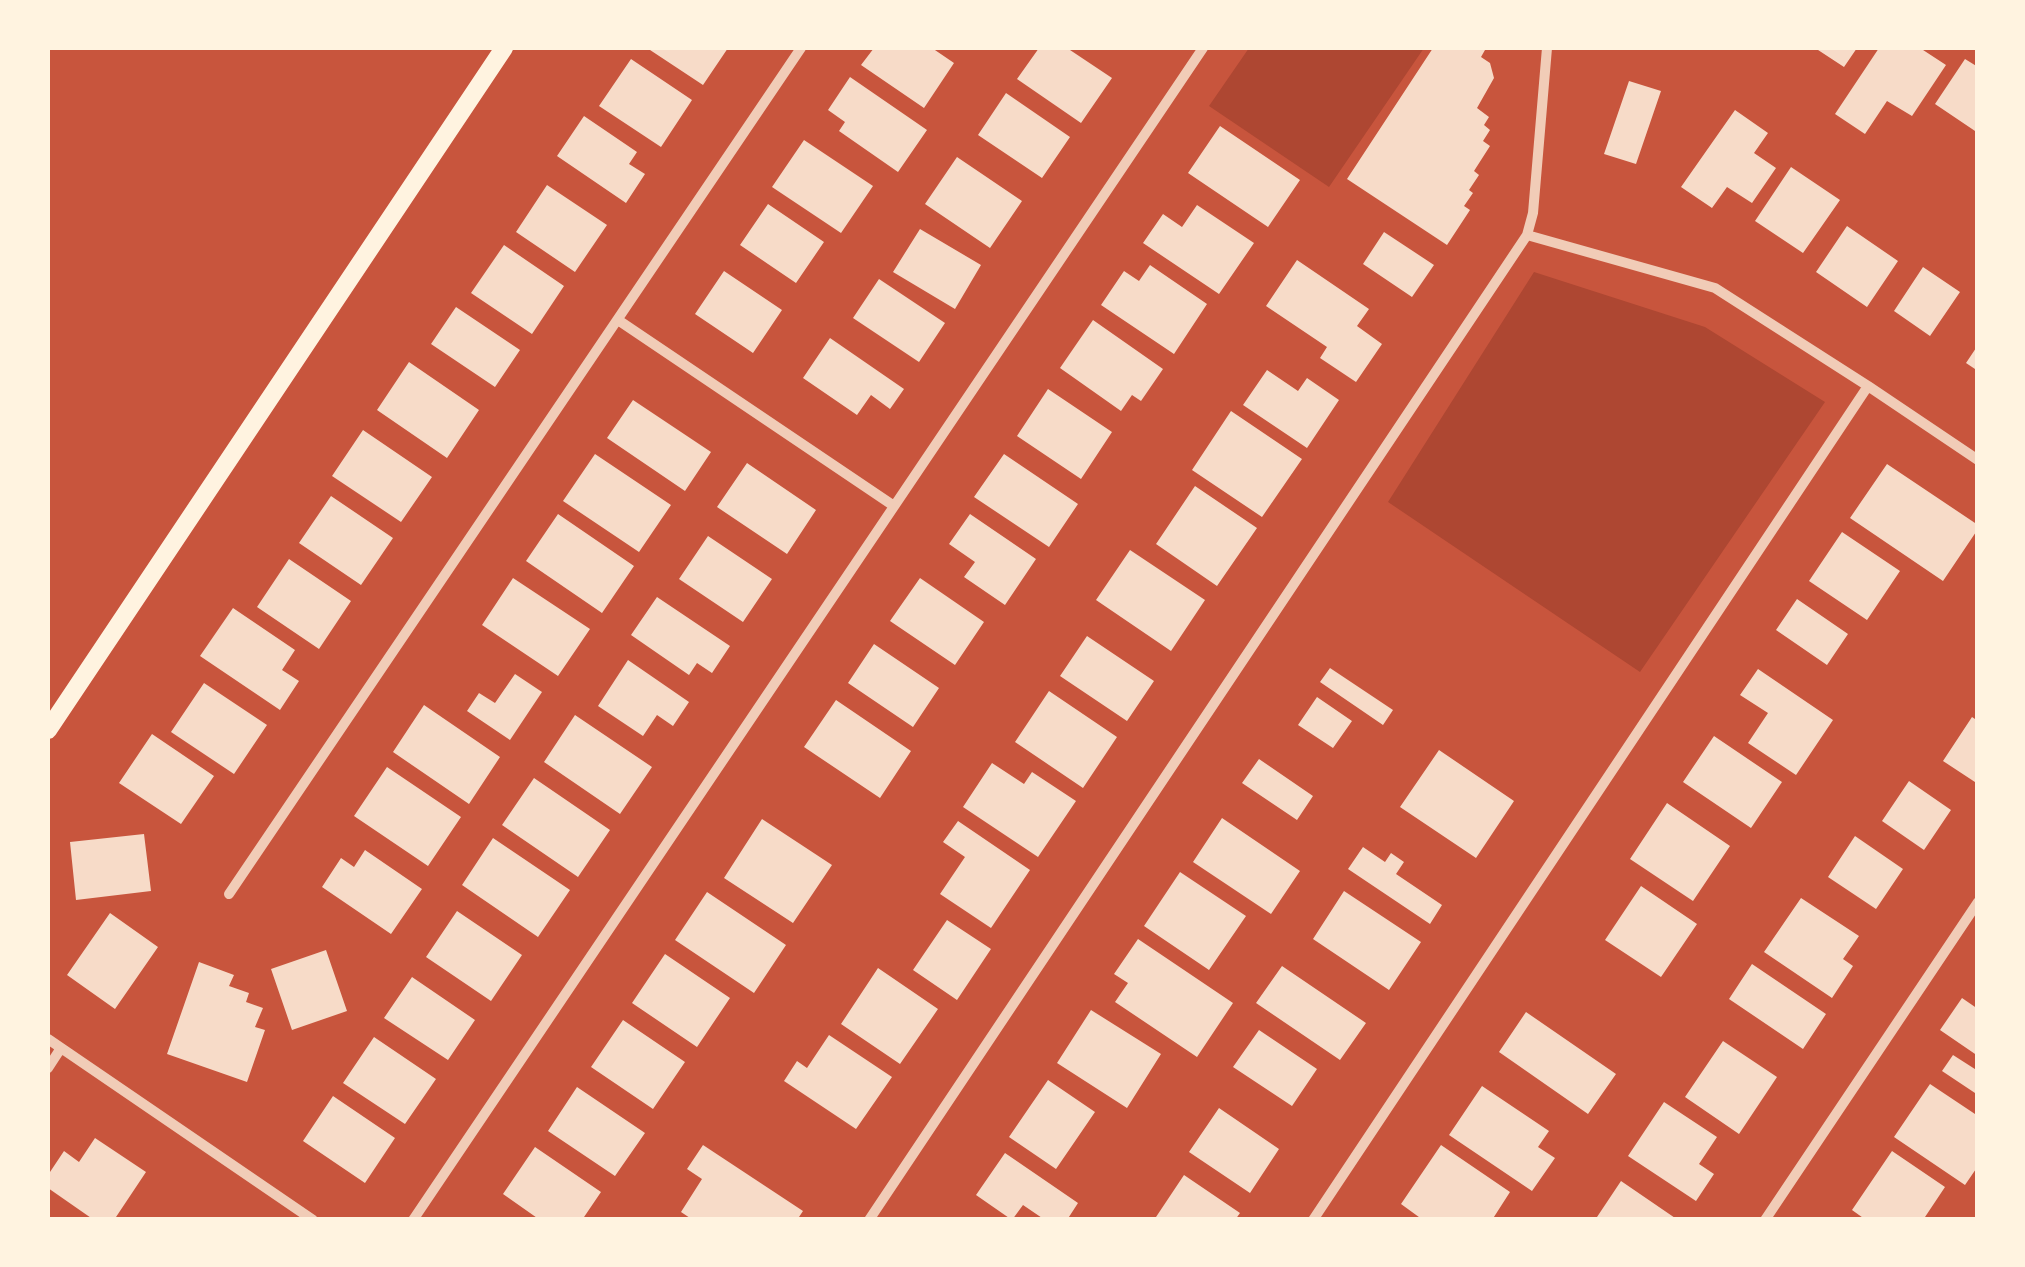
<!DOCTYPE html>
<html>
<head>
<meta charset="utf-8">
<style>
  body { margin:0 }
  #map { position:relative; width:2025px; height:1267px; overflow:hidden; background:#c8553d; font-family:Karla,sans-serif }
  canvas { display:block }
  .frame { position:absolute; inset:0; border:50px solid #fff3e0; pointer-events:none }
</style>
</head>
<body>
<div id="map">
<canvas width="2025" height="1267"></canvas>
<div class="frame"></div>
</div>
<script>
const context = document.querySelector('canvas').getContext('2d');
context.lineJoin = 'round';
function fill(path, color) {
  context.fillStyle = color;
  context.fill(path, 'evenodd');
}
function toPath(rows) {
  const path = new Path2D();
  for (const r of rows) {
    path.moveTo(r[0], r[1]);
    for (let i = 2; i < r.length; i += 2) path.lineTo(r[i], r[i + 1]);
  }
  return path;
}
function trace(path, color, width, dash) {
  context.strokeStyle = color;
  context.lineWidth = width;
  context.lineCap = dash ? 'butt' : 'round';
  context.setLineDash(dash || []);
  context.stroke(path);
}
fill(toPath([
  [1249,48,1424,48,1329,187,1209,106],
  [1534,272,1705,327,1825,402,1640,672,1388,502]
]), '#ae4732');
fill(toPath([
  [647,48,728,48,703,85],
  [874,48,932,48,954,63,924,108,861,65],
  [1039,48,1067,48,1112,78,1081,123,1017,79],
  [1433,48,1481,48,1485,50,1481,57,1490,63,1494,78,1477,108,1489,117,1484,125,1490,130,1483,141,1490,146,1474,171,1479,175,1469,190,1473,193,1464,206,1470,210,1447,245,1347,179],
  [1815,48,1857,48,1844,67],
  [1879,48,1920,48,1946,65,1912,116,1887,101,1865,134,1835,114],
  [631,59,692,100,661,147,599,106],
  [1965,59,1978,67,1978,133,1935,104],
  [850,77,927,130,898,172,839,131,845,122,828,110],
  [1629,81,1661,91,1636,164,1604,154],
  [1006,93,1070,137,1042,178,978,135],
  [1735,110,1768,133,1754,153,1776,168,1752,203,1727,187,1712,208,1681,187],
  [584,116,637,152,629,164,645,174,626,203,557,156],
  [1220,126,1300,180,1268,227,1188,173],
  [804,140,873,186,841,233,772,187],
  [957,157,1022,201,990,248,925,204],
  [1791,167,1840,200,1803,253,1755,221],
  [547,185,607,225,575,272,516,232],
  [768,204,824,242,796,283,740,245],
  [1197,205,1254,243,1219,294,1143,243,1163,214,1182,227],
  [1847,226,1898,261,1867,307,1816,272],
  [920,229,981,265,955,309,893,272],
  [1384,232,1434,265,1412,297,1363,264],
  [504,245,564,286,532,334,471,293],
  [1297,260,1369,309,1357,326,1382,344,1356,382,1320,358,1327,347,1266,306],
  [1150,265,1207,304,1174,354,1101,305,1124,271,1139,281],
  [1923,267,1960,292,1930,336,1894,311],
  [724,271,782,310,753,353,695,314],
  [879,279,945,323,919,362,853,318],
  [456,307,520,350,495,387,431,344],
  [1093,320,1163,369,1141,401,1132,395,1121,411,1060,368],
  [830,338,904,389,890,409,871,395,857,415,803,378],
  [1978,345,1978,371,1966,363],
  [409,362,479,410,447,458,377,410],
  [1267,370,1298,391,1307,378,1339,400,1307,448,1243,405],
  [1048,389,1112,432,1081,479,1017,436],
  [633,400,711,452,685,491,607,438],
  [1231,411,1302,459,1262,517,1192,470],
  [363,430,432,477,401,522,332,476],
  [595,454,671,505,639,552,563,501],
  [1004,454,1078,504,1049,547,974,497],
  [747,463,816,510,787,554,717,507],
  [1887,464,1978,525,1978,529,1943,581,1850,518],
  [1195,486,1257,528,1217,586,1156,544],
  [331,496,393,538,361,585,299,543],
  [558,514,634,566,602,613,526,561],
  [970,514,1036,559,1005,605,964,577,975,562,949,544],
  [1842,532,1900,571,1867,620,1809,581],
  [708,536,772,579,743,622,679,579],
  [1130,550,1205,600,1171,651,1096,600],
  [289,559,351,601,319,649,257,607],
  [513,578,590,629,558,676,482,625],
  [920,578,984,622,955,665,890,621],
  [657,597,730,646,712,673,697,663,689,675,631,635],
  [1797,599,1848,634,1827,665,1776,630],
  [233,608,295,650,282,670,299,681,280,710,200,656],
  [1087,636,1154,681,1127,721,1060,676],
  [874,644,939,688,913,727,848,683],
  [628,660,689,702,673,726,657,715,643,736,598,706],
  [1330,668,1393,710,1383,725,1320,682],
  [1758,669,1833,720,1796,775,1748,743,1768,713,1740,695],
  [515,674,542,692,510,740,467,711,479,693,495,703],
  [204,683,267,725,234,774,171,732],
  [1049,691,1117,737,1083,788,1015,742],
  [1317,697,1352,721,1333,748,1298,725],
  [836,700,911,751,880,798,804,747],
  [424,705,500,757,469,804,393,752],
  [575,715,652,767,620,814,544,762],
  [1972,717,1978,721,1978,784,1943,761],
  [152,734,214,776,181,824,119,783],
  [1714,736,1782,782,1751,828,1683,782],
  [1439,750,1514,801,1476,858,1400,807],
  [1259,759,1313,796,1297,820,1242,783],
  [992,763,1024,784,1032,772,1076,801,1038,857,963,807],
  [387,767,461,817,428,866,354,816],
  [534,778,610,830,578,877,502,825],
  [1909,781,1951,810,1924,850,1882,821],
  [1667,803,1730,846,1693,901,1630,859],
  [1222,818,1300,871,1271,914,1193,862],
  [762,819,832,865,793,923,724,878],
  [958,821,1030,870,991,928,940,894,965,857,943,842],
  [144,834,151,891,76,900,70,842],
  [1855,836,1903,869,1876,909,1828,877],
  [493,838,570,890,538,937,462,885],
  [1363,847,1385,862,1391,853,1404,862,1396,874,1442,905,1430,924,1348,869],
  [365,850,422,889,391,934,322,887,341,858,354,867],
  [1180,872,1246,916,1209,970,1144,926],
  [1641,886,1697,924,1661,977,1605,940],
  [1344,891,1421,942,1389,990,1313,939],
  [707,892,786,945,754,993,675,940],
  [1801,898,1859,936,1843,959,1853,966,1832,998,1764,952],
  [457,911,522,955,491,1001,426,957],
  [110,913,158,947,115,1009,67,975],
  [947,920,991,949,957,1000,913,970],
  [1138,939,1233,1003,1197,1057,1115,1002,1128,983,1114,974],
  [326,950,347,1011,292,1030,271,969],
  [665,954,730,998,697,1047,632,1003],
  [199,962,234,975,229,986,249,993,246,1002,263,1008,255,1027,265,1030,247,1082,167,1054],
  [1752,964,1826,1014,1803,1049,1729,999],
  [1282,966,1366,1023,1340,1060,1256,1003],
  [878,968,938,1009,900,1064,841,1024],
  [412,977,475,1020,448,1060,384,1018],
  [1962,998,1978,1009,1978,1056,1940,1030],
  [1091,1010,1161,1054,1127,1108,1057,1063],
  [1526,1012,1616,1074,1588,1114,1499,1052],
  [623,1020,685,1062,653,1109,591,1067],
  [1259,1030,1317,1069,1292,1106,1233,1067],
  [829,1035,892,1077,856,1129,784,1081,797,1061,807,1068],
  [374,1037,436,1079,405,1124,343,1083],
  [1723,1041,1777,1077,1739,1134,1685,1097],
  [1953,1055,1978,1071,1978,1095,1942,1071],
  [1048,1080,1095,1112,1056,1169,1009,1137],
  [1930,1084,1978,1116,1978,1166,1965,1185,1894,1137],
  [1482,1086,1549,1131,1538,1147,1555,1158,1532,1191,1449,1135],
  [577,1087,645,1133,615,1176,548,1131],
  [333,1096,395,1138,365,1183,303,1141],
  [1664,1102,1717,1137,1699,1164,1714,1174,1696,1201,1628,1156],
  [1219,1108,1279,1149,1250,1193,1189,1152],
  [95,1138,146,1172,114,1220,94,1220,48,1188,48,1175,64,1151,79,1162],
  [703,1145,803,1211,797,1220,693,1220,681,1212,702,1179,687,1169],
  [1441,1145,1510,1192,1492,1220,1423,1220,1401,1204],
  [535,1147,601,1192,582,1220,540,1220,503,1194],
  [1892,1151,1945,1187,1923,1220,1866,1220,1852,1210],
  [1005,1153,1078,1203,1067,1220,1045,1220,1023,1205,1012,1220,976,1195],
  [1184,1175,1240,1213,1235,1220,1154,1220],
  [1621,1181,1678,1220,1595,1220]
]), '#f7dbc8');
trace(toPath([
  [1527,235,1715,288,1868,386,1978,460],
  [618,320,894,506],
  [229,894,801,48],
  [48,1039,313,1220],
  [48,1068,61,1048],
  [413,1220,1203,48],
  [869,1220,1527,235,1533,213,1547,48],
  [1313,1220,1868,386],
  [1765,1220,1978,902]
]), '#f1ccb7', 10);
trace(toPath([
  [48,730,504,48]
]), '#fff3e0', 18);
</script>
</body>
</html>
